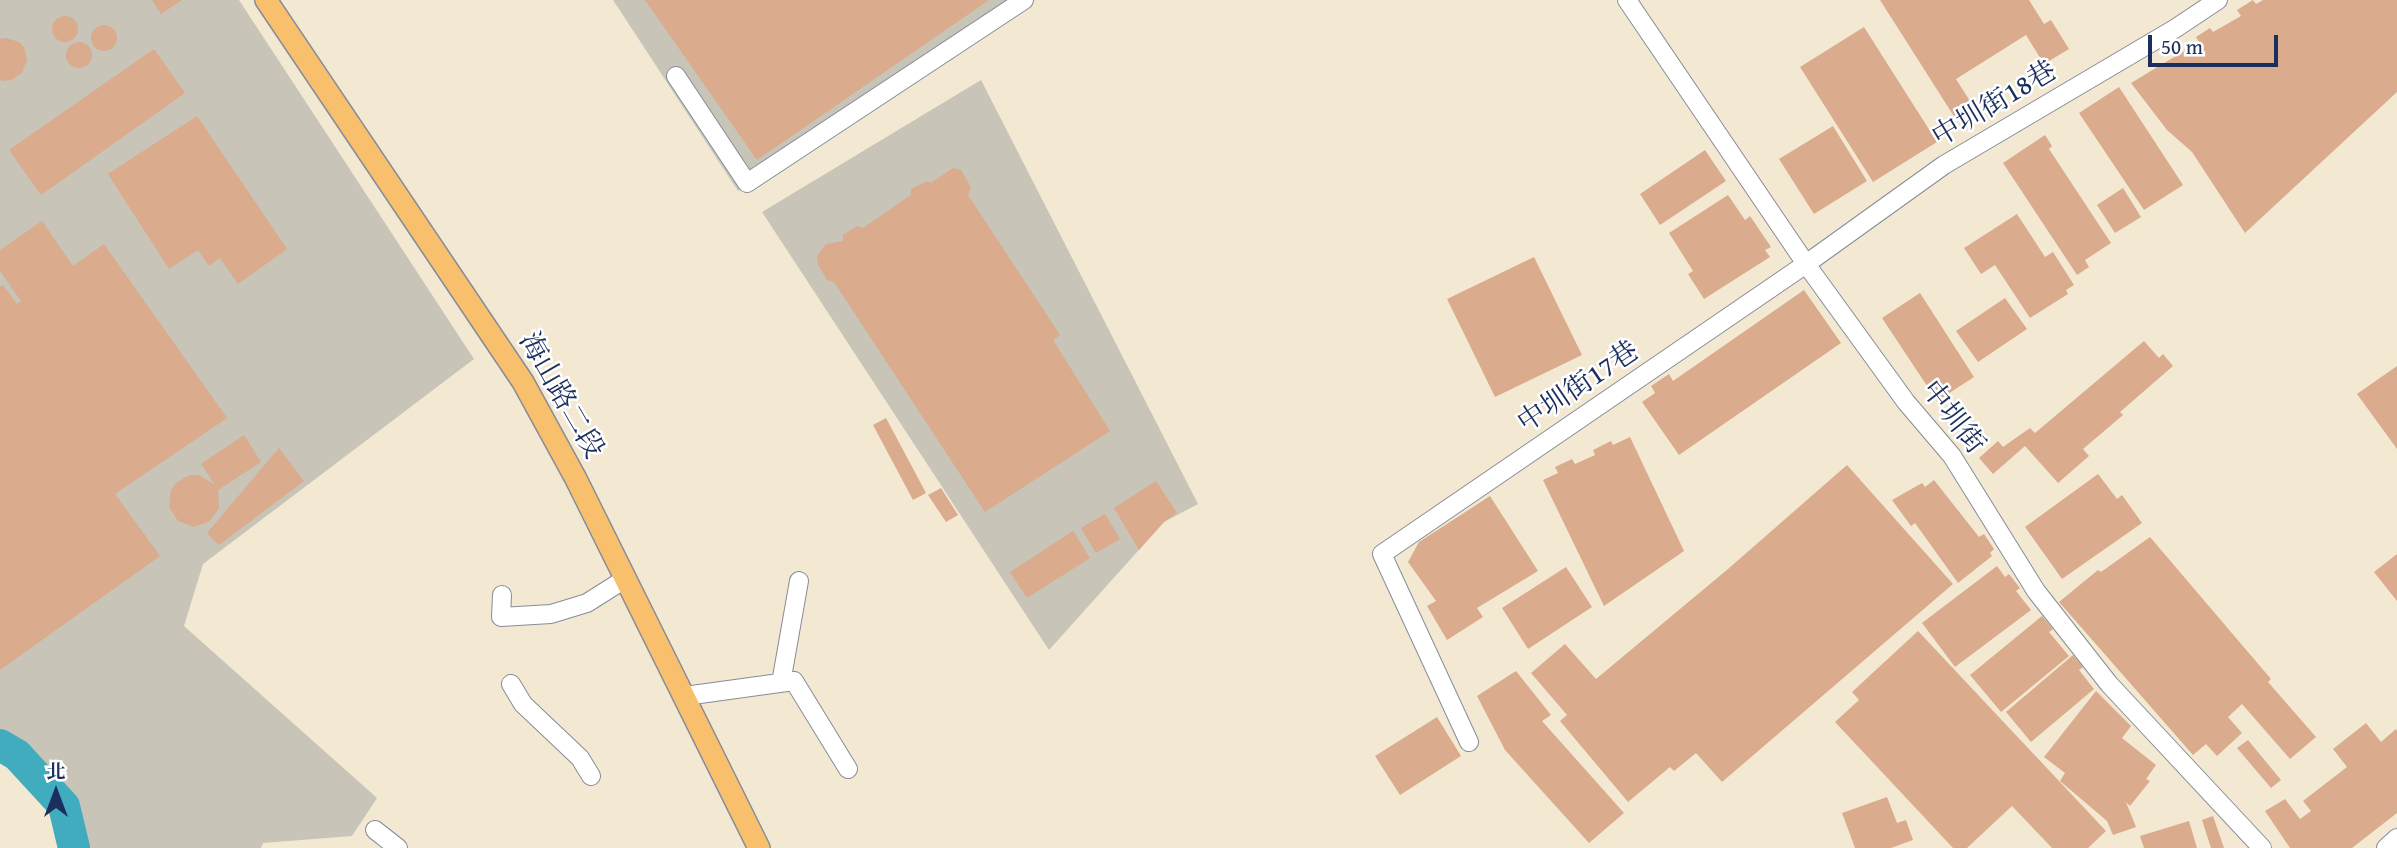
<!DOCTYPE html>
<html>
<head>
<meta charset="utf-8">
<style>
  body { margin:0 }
  #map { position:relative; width:2397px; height:848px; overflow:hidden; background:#f3e9d2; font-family:"Gentium Book Plus","Noto Serif TC",serif }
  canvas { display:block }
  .north { position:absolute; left:21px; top:757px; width:70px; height:70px; -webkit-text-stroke:5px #fff; paint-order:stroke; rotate:0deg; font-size:19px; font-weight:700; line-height:28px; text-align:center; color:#1b2f5e }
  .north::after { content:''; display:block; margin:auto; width:24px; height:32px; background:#1b2f5e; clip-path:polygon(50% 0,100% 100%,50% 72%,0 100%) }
  .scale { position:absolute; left:2148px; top:35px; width:130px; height:32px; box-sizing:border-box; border:4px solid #1b2f5e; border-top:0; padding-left:9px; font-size:21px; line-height:24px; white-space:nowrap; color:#1b2f5e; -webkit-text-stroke:5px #fff; paint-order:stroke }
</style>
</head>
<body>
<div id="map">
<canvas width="2397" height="848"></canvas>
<div class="north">北</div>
<div class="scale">50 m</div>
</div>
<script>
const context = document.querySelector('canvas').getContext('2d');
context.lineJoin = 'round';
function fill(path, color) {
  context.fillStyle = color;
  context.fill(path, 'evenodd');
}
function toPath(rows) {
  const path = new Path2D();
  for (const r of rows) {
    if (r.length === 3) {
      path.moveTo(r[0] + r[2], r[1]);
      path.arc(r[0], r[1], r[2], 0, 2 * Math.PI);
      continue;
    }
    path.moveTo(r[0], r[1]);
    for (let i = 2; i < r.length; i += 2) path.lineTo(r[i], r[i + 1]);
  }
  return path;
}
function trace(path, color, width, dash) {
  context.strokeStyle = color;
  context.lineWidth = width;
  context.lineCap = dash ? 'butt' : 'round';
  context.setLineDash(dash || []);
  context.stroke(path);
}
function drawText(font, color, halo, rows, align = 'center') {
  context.font = font + ' "Gentium Book Plus","Noto Serif TC",serif';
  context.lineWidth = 5;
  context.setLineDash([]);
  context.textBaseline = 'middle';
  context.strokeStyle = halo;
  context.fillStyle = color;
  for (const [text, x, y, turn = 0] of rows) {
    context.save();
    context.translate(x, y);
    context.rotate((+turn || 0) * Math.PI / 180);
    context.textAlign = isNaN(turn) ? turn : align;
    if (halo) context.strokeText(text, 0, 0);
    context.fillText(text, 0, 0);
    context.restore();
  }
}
fill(toPath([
  [0,0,239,0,474,359,203,564,184,626,377,798,352,836,263,843,261,848,74,848,64,806,17,755,0,745],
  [613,0,1035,0,738,191],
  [981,80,1198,504,1164,522,1049,650,762,212]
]), '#c8c4b8');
trace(toPath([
  [0,745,17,755,64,806,74,848]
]), '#40acbe', 32);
fill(toPath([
  [152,0,182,0,161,14],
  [645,0,989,0,757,160],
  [1880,0,2029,0,2044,24,2051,20,2069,49,2044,64,2026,35,1956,79,1975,109,1957,121],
  [2253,0,2256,4,2263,0,2397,0,2397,92,2245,233,2192,152,2167,130,2131,83,2199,42,2196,37,2210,28,2213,32,2241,16,2237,10],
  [65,29,13],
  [104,38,13],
  [1864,27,1937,142,1873,182,1800,67],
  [6,38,19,42,24,47,27,60,22,73,11,80,4,81,0,80,0,39],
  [79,55,13],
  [154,49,185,93,41,195,9,150],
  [2119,87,2183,185,2144,210,2079,113],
  [197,116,287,249,238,284,220,258,209,266,198,250,169,269,108,174],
  [1833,126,1867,181,1814,214,1779,159],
  [2045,135,2052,146,2049,149,2111,243,2085,260,2089,267,2077,275,2003,163],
  [1705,150,1726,181,1660,225,1640,194],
  [953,168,961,170,971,187,968,195,1060,335,1053,340,1110,431,985,512,834,282,827,280,818,265,817,256,826,244,843,241,843,235,857,226,863,228,911,195,911,189,927,181,931,183],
  [2123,188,2141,217,2115,233,2097,205],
  [1728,195,1745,220,1750,216,1771,247,1765,250,1770,257,1704,299,1688,274,1693,271,1669,233],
  [2017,214,2045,257,2053,252,2074,285,2066,290,2068,294,2030,318,1995,265,1981,274,1964,248],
  [42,221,73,266,104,244,227,418,115,494,160,556,0,670,0,287,3,285,17,304,21,301,0,271,0,250],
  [1534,257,1582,355,1495,397,1447,299],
  [1804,290,1841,343,1679,455,1642,402,1655,393,1651,386,1669,374,1673,381],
  [1920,293,1974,377,1937,401,1882,318],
  [2005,298,2027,329,1978,362,1956,331],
  [2144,341,2159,358,2163,354,2173,366,2120,412,2123,415,2083,449,2089,456,2058,483,2025,446,1993,474,1979,458,1998,441,2003,447,2030,428,2035,433],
  [2397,366,2397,449,2357,394],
  [886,418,926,493,913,500,873,425],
  [244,435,261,462,218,490,219,508,210,521,194,527,178,521,169,507,171,490,176,483,190,475,199,475,215,485,201,464],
  [1630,437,1684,551,1604,606,1543,480,1558,473,1555,467,1572,459,1575,464,1595,455,1593,450,1611,441,1613,445],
  [279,448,304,481,219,545,207,533],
  [1847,465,1953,584,1722,782,1696,753,1674,771,1670,767,1628,802,1560,721,1567,715,1531,673,1565,644,1596,679,1728,569],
  [2098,474,2117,499,2122,495,2142,523,2062,579,2025,527],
  [1934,480,1979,537,1984,534,1994,549,1990,553,1992,556,1958,583,1915,523,1911,526,1892,500,1922,483,1925,487],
  [1156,481,1177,513,1164,522,1139,550,1114,508],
  [941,488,958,515,946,522,928,495],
  [1490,496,1538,571,1477,608,1483,617,1447,640,1427,606,1436,601,1408,562,1419,542],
  [1105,514,1120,539,1096,553,1081,528],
  [1073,531,1090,558,1027,598,1010,572],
  [2150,537,2271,679,2268,682,2316,737,2290,759,2242,704,2228,717,2242,733,2217,756,2206,744,2193,755,2059,602,2098,570,2101,572],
  [2397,554,2397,601,2374,572],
  [1997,566,2005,577,2009,574,2020,588,2016,591,2031,610,1955,667,1922,623],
  [1566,567,1592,607,1528,649,1502,608],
  [2042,616,2053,629,2049,632,2069,656,2001,712,1970,675],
  [1918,631,2106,831,2088,848,2052,848,2012,806,1967,848,1953,848,1835,722,1859,700,1852,692],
  [2073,655,2083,667,2079,670,2094,689,2031,742,2006,712],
  [1516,671,1551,715,1542,721,1624,813,1589,843,1505,750,1477,696],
  [2096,691,2131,726,2122,738,2156,765,2146,779,2150,781,2130,806,2126,802,2136,827,2113,835,2107,821,2060,781,2065,773,2044,757],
  [1437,717,1461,756,1400,795,1375,756],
  [2366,723,2381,742,2396,729,2397,731,2397,813,2352,848,2290,848,2265,811,2285,799,2300,819,2311,811,2303,801,2347,767,2333,749],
  [2248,740,2281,780,2271,788,2237,748],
  [1887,797,1897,823,1906,820,1913,840,1891,848,1855,848,1842,813],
  [2213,816,2224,848,2211,848,2202,820],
  [2189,821,2197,848,2144,848,2140,836]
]), '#daab8c');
const minor = toPath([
  [1627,0,1806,264,1906,402,1952,456,2036,591,2109,684,2262,848],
  [676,76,747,183,1024,0],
  [502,595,501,617,551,614,587,603,625,579],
  [781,683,799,581],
  [511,684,523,704,580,758,591,776],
  [685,696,794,681,848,769],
  [1469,742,1382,554,1806,264,1944,165,2176,28,2218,0],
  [375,830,398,848],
  [2386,848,2397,838]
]);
const major = toPath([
  [266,0,523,382,576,479,759,848]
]);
trace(minor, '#878c98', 20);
trace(major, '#878c98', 24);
trace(minor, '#fff', 18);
trace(major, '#f8bf6c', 21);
drawText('28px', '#1b2f5e', '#fff', [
  ["中圳街18巷",1995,105,-31],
  ["中圳街17巷",1579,388,-34],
  ["海山路二段",560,396,60],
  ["中圳街",1952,418,52]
]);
</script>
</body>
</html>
